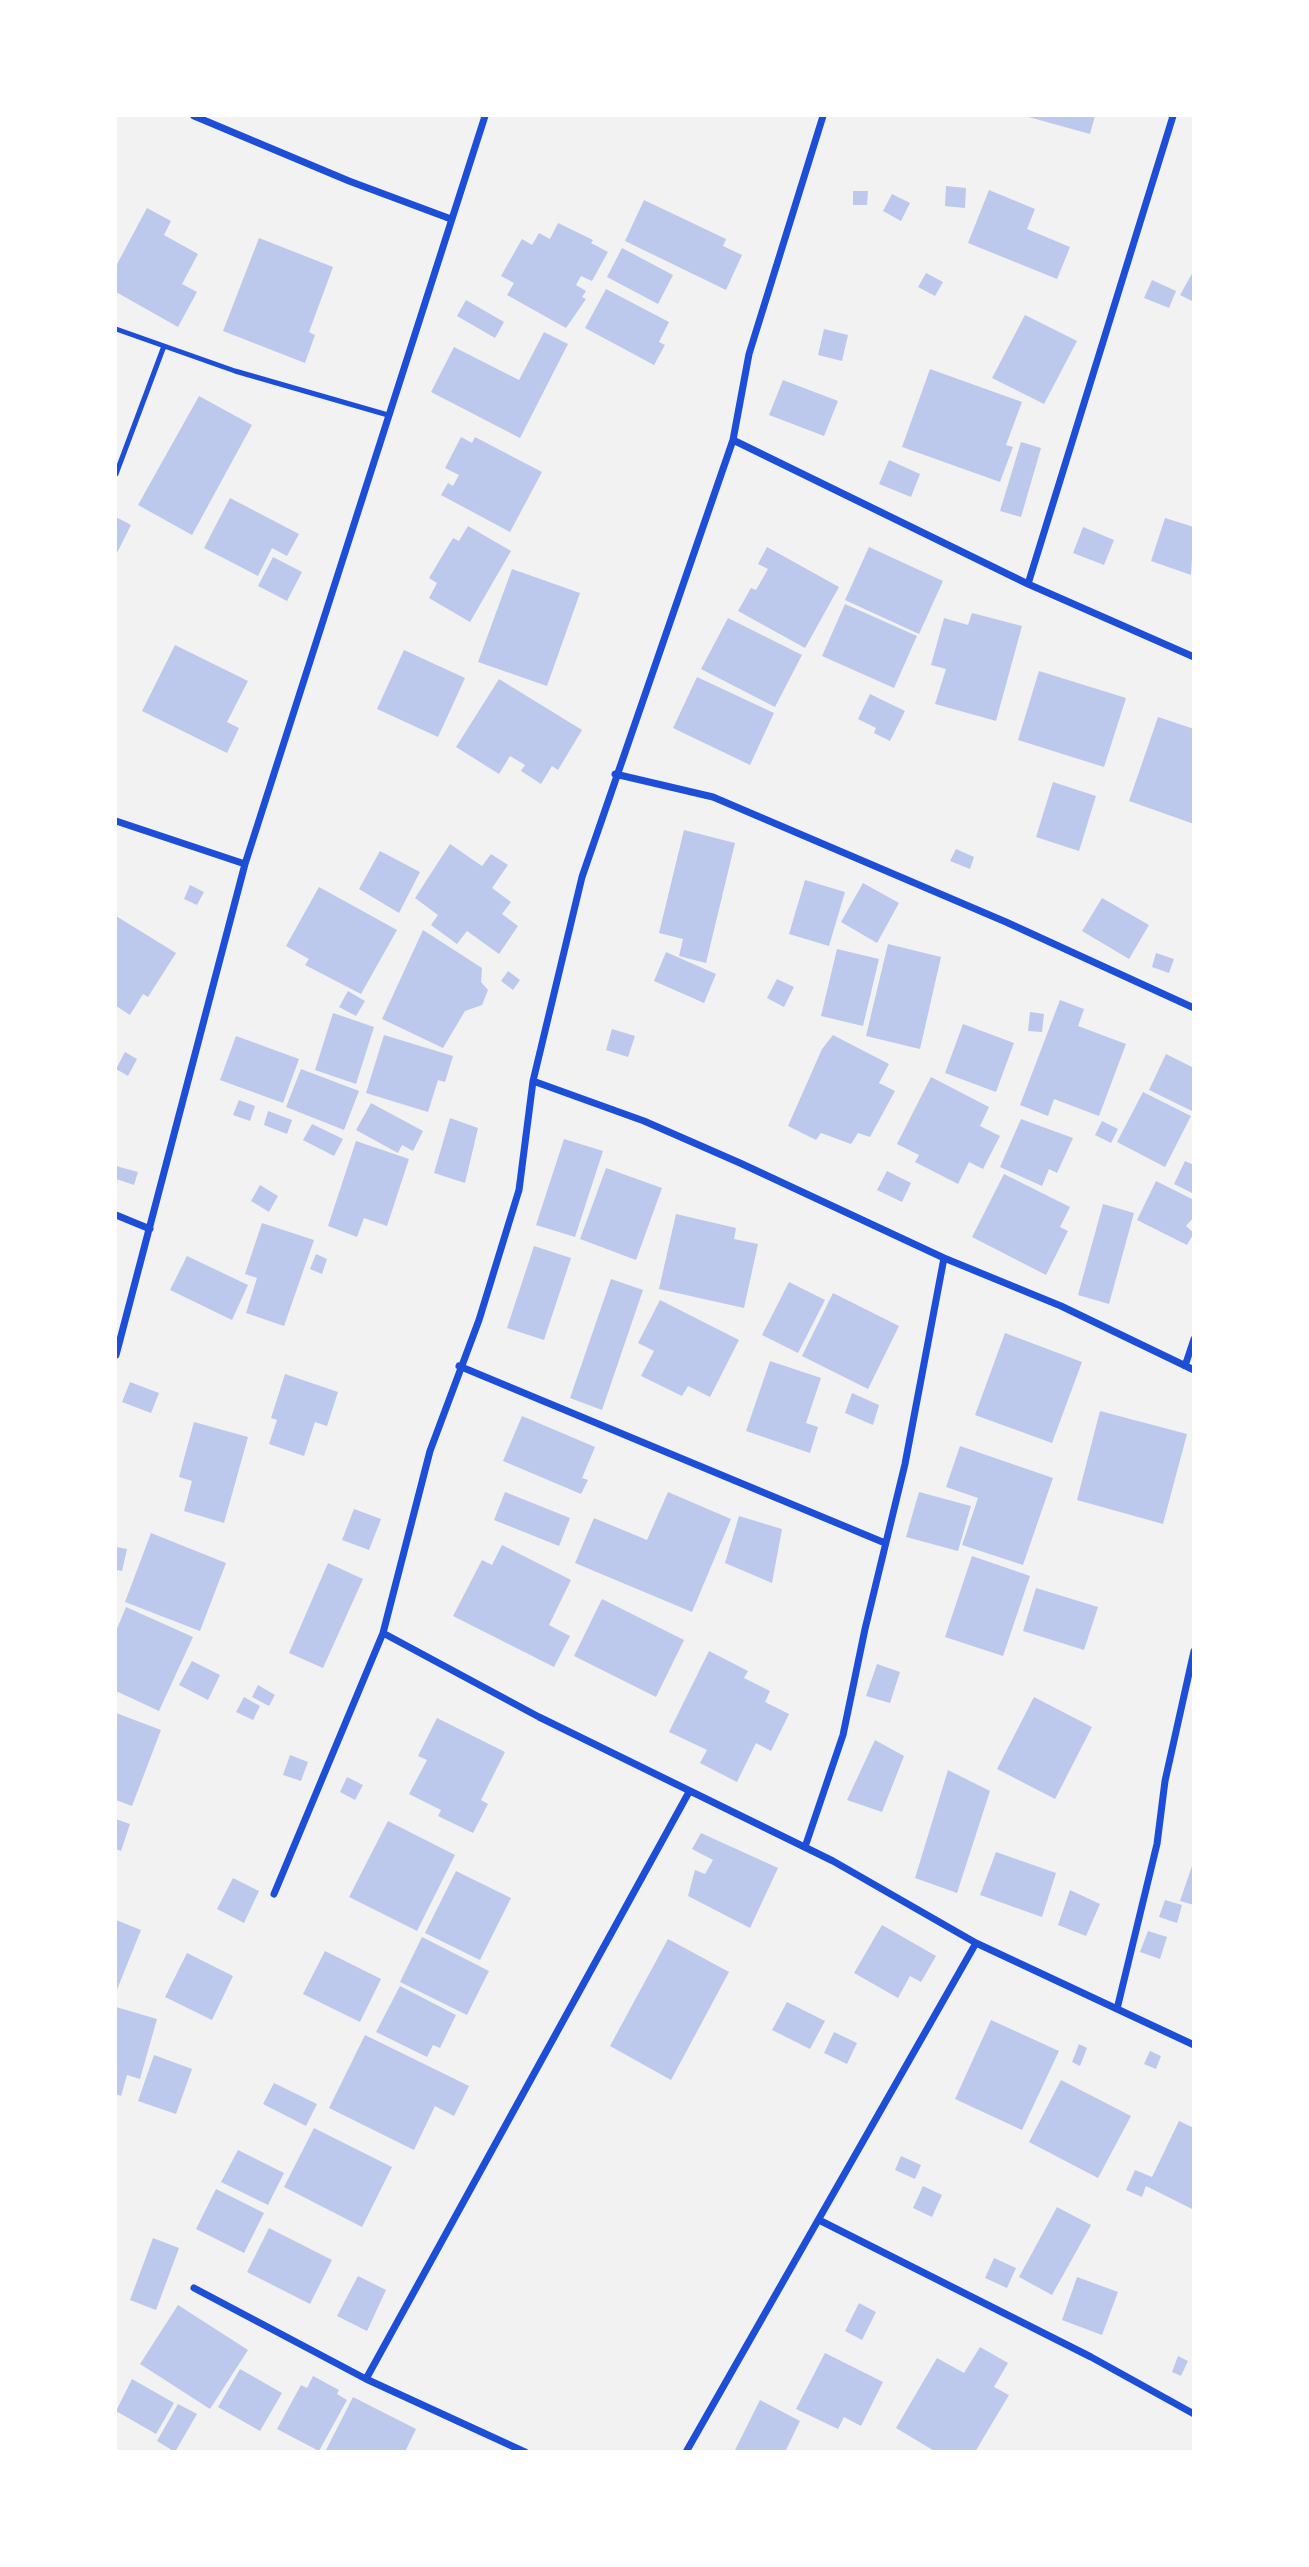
<!DOCTYPE html>
<html>
<head>
<meta charset="utf-8">
<style>
  body { margin:0 }
  #map { position:relative; width:1309px; height:2567px; overflow:hidden; background:#f2f2f2; font-family:Quicksand,sans-serif }
  canvas { display:block }
  .frame { position:absolute; inset:0; border:117px solid #fff; pointer-events:none }
</style>
</head>
<body>
<div id="map">
<canvas width="1309" height="2567"></canvas>
<div class="frame"></div>
</div>
<script>
const context = document.querySelector('canvas').getContext('2d');
context.lineJoin = 'round';
function fill(path, color) {
  context.fillStyle = color;
  context.fill(path, 'evenodd');
}
function toPath(rows) {
  const path = new Path2D();
  for (const r of rows) {
    path.moveTo(r[0], r[1]);
    for (let i = 2; i < r.length; i += 2) path.lineTo(r[i], r[i + 1]);
  }
  return path;
}
function trace(path, color, width, dash) {
  context.strokeStyle = color;
  context.lineWidth = width;
  context.lineCap = dash ? 'butt' : 'round';
  context.setLineDash(dash || []);
  context.stroke(path);
}
fill(toPath([
  [1025,116,1095,116,1090,134],
  [946,186,966,188,965,208,945,206],
  [989,190,1035,209,1027,229,1070,247,1057,279,968,243],
  [853,191,868,191,867,205,853,205],
  [892,194,910,203,901,221,883,211],
  [644,200,726,239,723,246,742,255,726,290,625,241],
  [147,208,171,221,164,235,198,254,182,284,197,292,178,327,116,292,116,266],
  [558,223,593,240,591,243,608,252,592,281,581,276,576,285,586,291,582,297,586,299,566,328,507,295,514,283,501,276,522,239,532,245,539,233,550,239],
  [259,238,333,267,309,332,315,335,305,363,223,331],
  [622,248,673,275,658,304,607,277],
  [1194,270,1194,302,1180,295],
  [926,273,943,282,935,296,918,287],
  [1152,280,1176,291,1169,308,1144,298],
  [606,289,669,322,659,342,665,345,654,365,585,328],
  [466,300,504,322,495,338,457,316],
  [1025,315,1077,341,1044,404,992,378],
  [824,329,848,335,842,361,818,355],
  [544,332,568,344,520,438,431,392,454,347,519,380],
  [930,369,1022,402,1006,445,1013,447,1000,482,902,447],
  [783,380,838,401,824,436,769,415],
  [199,396,252,425,192,535,138,505],
  [461,437,472,443,475,437,542,472,510,532,441,495,448,483,453,486,459,475,445,468],
  [1021,442,1041,448,1021,517,1000,511],
  [889,460,920,474,911,497,879,484],
  [230,498,299,534,287,556,272,548,258,576,204,548],
  [116,517,131,525,116,555],
  [1165,518,1194,527,1191,575,1151,561],
  [468,526,511,551,470,622,429,598,437,583,429,578,453,538,459,541],
  [1083,527,1114,540,1104,565,1073,553],
  [767,547,839,587,805,648,738,611,751,588,756,590,768,569,758,564],
  [869,547,943,581,919,634,845,600],
  [273,557,302,572,287,601,258,586],
  [512,569,580,593,547,686,478,662],
  [845,604,917,636,894,688,822,656],
  [972,613,1022,626,996,721,935,704,946,669,931,665,944,618,968,625],
  [728,618,802,655,775,707,701,669],
  [175,645,248,681,227,722,239,728,227,753,142,711],
  [404,650,465,678,438,737,377,709],
  [1039,671,1126,698,1104,767,1018,740],
  [697,677,774,713,750,765,673,728],
  [499,679,582,730,558,770,552,766,541,784,521,771,525,765,510,756,499,774,456,747],
  [870,694,905,711,890,741,874,733,876,728,858,719],
  [1158,717,1194,729,1194,824,1129,801],
  [1053,782,1096,796,1079,851,1036,837],
  [684,830,735,843,706,963,679,956,683,939,659,933],
  [450,844,482,866,491,854,508,865,492,888,511,902,502,914,518,926,499,954,467,931,457,944,431,925,438,915,415,898],
  [956,849,974,857,970,869,950,861],
  [380,851,420,872,399,913,359,889],
  [805,880,845,892,829,946,789,934],
  [863,883,899,903,877,943,841,922],
  [190,885,204,892,197,905,184,899],
  [319,887,397,930,361,994,305,965,309,959,286,946],
  [1102,898,1149,925,1129,959,1082,931],
  [116,916,176,953,148,997,143,994,130,1015,116,1006],
  [423,930,482,968,481,982,488,990,482,1005,465,1011,443,1048,382,1019],
  [888,944,941,957,920,1049,866,1036],
  [837,949,879,959,863,1026,821,1016],
  [666,952,716,974,704,1003,654,981],
  [1156,953,1174,959,1169,973,1152,967],
  [508,971,520,980,513,990,501,981],
  [777,979,794,987,784,1007,767,998],
  [348,991,365,1001,356,1016,339,1007],
  [1060,1000,1084,1009,1078,1026,1126,1044,1099,1116,1054,1099,1048,1116,1020,1105],
  [1030,1012,1044,1014,1042,1032,1028,1031],
  [333,1013,374,1027,356,1084,315,1070],
  [963,1024,1014,1043,996,1092,945,1073],
  [612,1029,635,1036,628,1057,606,1050],
  [384,1035,453,1056,445,1082,438,1080,428,1112,366,1093],
  [833,1035,889,1064,879,1083,895,1091,870,1137,858,1133,851,1144,821,1133,816,1140,788,1126,822,1049],
  [236,1036,299,1059,283,1103,220,1080],
  [125,1052,137,1059,128,1076,116,1069],
  [1166,1054,1194,1068,1194,1112,1149,1090],
  [301,1069,359,1091,344,1130,286,1107],
  [931,1077,989,1107,980,1126,1000,1136,983,1169,969,1162,958,1184,915,1162,919,1155,897,1144],
  [1143,1092,1191,1116,1165,1167,1117,1142],
  [239,1100,255,1106,250,1121,233,1115],
  [371,1103,423,1131,413,1151,402,1145,398,1153,356,1130],
  [268,1111,292,1120,287,1134,264,1125],
  [450,1118,478,1128,465,1183,434,1173],
  [1021,1119,1073,1138,1057,1173,1049,1169,1042,1186,1000,1167],
  [1102,1121,1118,1129,1111,1143,1095,1135],
  [312,1124,343,1139,334,1156,303,1140],
  [564,1139,603,1151,575,1237,536,1225],
  [356,1141,409,1159,387,1226,364,1218,357,1237,328,1226],
  [1185,1161,1194,1165,1194,1194,1174,1184],
  [116,1166,138,1172,134,1185,116,1179],
  [606,1168,662,1188,636,1260,580,1239],
  [887,1171,911,1183,902,1202,877,1190],
  [1004,1174,1070,1207,1060,1227,1068,1231,1046,1275,972,1237],
  [1156,1181,1194,1200,1194,1217,1186,1226,1194,1233,1187,1245,1137,1220],
  [260,1185,278,1196,269,1212,251,1201],
  [1103,1204,1134,1213,1109,1304,1078,1295],
  [676,1214,736,1228,734,1239,758,1244,744,1308,659,1289],
  [262,1223,314,1240,284,1326,246,1313,257,1278,245,1274],
  [534,1246,571,1258,544,1340,507,1328],
  [316,1254,327,1259,322,1274,310,1269],
  [187,1256,248,1285,232,1320,170,1290],
  [611,1279,643,1290,602,1410,570,1398],
  [789,1282,825,1300,798,1353,762,1335],
  [833,1293,899,1326,868,1389,802,1356],
  [660,1300,739,1340,710,1397,688,1386,682,1396,641,1376,654,1351,638,1343],
  [1005,1333,1082,1362,1052,1443,975,1415],
  [770,1361,821,1378,806,1423,818,1427,810,1453,746,1431],
  [285,1374,338,1392,327,1426,315,1422,304,1456,269,1444,277,1420,271,1418],
  [130,1382,159,1393,151,1413,122,1402],
  [852,1393,879,1405,873,1425,845,1413],
  [1100,1411,1187,1434,1163,1524,1077,1500],
  [522,1416,595,1447,582,1478,588,1480,581,1494,503,1461],
  [194,1422,248,1437,224,1523,184,1511,192,1481,179,1477],
  [960,1446,1053,1478,1023,1565,962,1545,978,1498,946,1487],
  [505,1492,570,1518,559,1546,494,1520],
  [668,1492,731,1519,692,1612,575,1563,594,1518,647,1540],
  [919,1492,971,1506,958,1551,906,1537],
  [354,1509,381,1519,369,1550,342,1540],
  [739,1516,782,1529,772,1583,725,1563],
  [151,1533,226,1563,200,1631,125,1602],
  [502,1545,571,1580,549,1625,570,1636,554,1667,453,1616,482,1560,492,1565],
  [116,1547,127,1549,122,1571,116,1570],
  [972,1556,1030,1576,1003,1656,945,1637],
  [328,1563,363,1579,323,1668,289,1653],
  [1036,1588,1098,1607,1084,1650,1023,1631],
  [602,1599,684,1640,656,1697,574,1656],
  [126,1607,193,1637,159,1711,116,1691,116,1631],
  [709,1651,748,1671,744,1678,770,1691,765,1702,789,1714,771,1751,756,1743,737,1782,700,1763,707,1750,669,1732],
  [192,1661,220,1675,208,1700,179,1685],
  [877,1664,900,1672,890,1703,866,1696],
  [258,1685,275,1695,269,1706,252,1697],
  [244,1697,260,1706,253,1720,236,1712],
  [1034,1697,1092,1727,1055,1799,997,1769],
  [116,1713,161,1730,132,1806,116,1800],
  [437,1718,505,1752,481,1800,488,1804,473,1833,438,1816,441,1810,409,1794,427,1760,418,1756],
  [875,1740,904,1756,882,1812,847,1800],
  [290,1755,308,1762,301,1781,283,1775],
  [948,1770,990,1791,957,1893,915,1878],
  [347,1777,363,1785,355,1800,340,1792],
  [116,1819,130,1824,121,1851,116,1849],
  [388,1821,455,1855,417,1931,349,1897],
  [701,1833,778,1868,750,1928,688,1896,695,1870,705,1874,713,1860,692,1849],
  [996,1852,1056,1873,1042,1917,980,1895],
  [1193,1863,1194,1864,1194,1905,1180,1901],
  [456,1871,511,1898,480,1960,425,1933],
  [233,1878,259,1891,244,1923,217,1909],
  [1070,1890,1100,1904,1086,1936,1058,1925],
  [1165,1900,1182,1905,1177,1923,1159,1917],
  [116,1920,141,1930,116,1992],
  [882,1925,936,1956,921,1982,910,1976,898,1998,854,1973],
  [1148,1931,1167,1937,1160,1959,1140,1952],
  [422,1937,489,1971,467,2015,400,1982],
  [668,1939,729,1972,671,2080,610,2046],
  [325,1951,381,1979,360,2022,303,1994],
  [187,1953,233,1976,212,2020,165,1997],
  [400,1986,456,2015,440,2048,433,2045,427,2057,376,2032],
  [787,2002,825,2021,810,2049,772,2030],
  [116,2007,157,2019,140,2079,127,2075,121,2096,116,2094],
  [991,2020,1059,2051,1022,2130,955,2099],
  [834,2032,857,2043,847,2064,824,2053],
  [365,2035,469,2086,454,2116,435,2106,414,2150,329,2108],
  [1079,2044,1087,2048,1080,2066,1072,2062],
  [1150,2051,1161,2056,1156,2069,1144,2064],
  [154,2055,192,2069,176,2114,138,2101],
  [1061,2080,1131,2116,1098,2178,1029,2142],
  [274,2083,317,2104,306,2126,263,2104],
  [1179,2121,1194,2128,1194,2210,1146,2186,1142,2197,1126,2190,1135,2170,1152,2177],
  [314,2128,392,2167,362,2227,284,2187],
  [238,2150,284,2173,268,2205,221,2182],
  [901,2156,921,2165,915,2179,895,2170],
  [923,2186,942,2195,932,2217,913,2208],
  [216,2189,264,2213,244,2253,196,2229],
  [1057,2207,1091,2225,1052,2295,1019,2277],
  [269,2228,332,2260,310,2304,247,2272],
  [153,2238,179,2248,156,2310,130,2300],
  [994,2258,1016,2268,1007,2288,985,2278],
  [358,2276,386,2290,367,2331,337,2316],
  [1077,2277,1118,2292,1102,2335,1062,2320],
  [859,2303,876,2312,862,2340,845,2331],
  [178,2305,248,2350,210,2409,140,2364],
  [980,2347,1008,2363,994,2387,1009,2395,975,2452,936,2452,896,2428,937,2358,964,2373],
  [825,2353,883,2382,861,2426,844,2417,838,2429,796,2409],
  [1178,2356,1188,2361,1181,2376,1172,2372],
  [240,2369,282,2393,260,2431,218,2407],
  [313,2376,339,2390,337,2394,347,2400,319,2451,277,2429,301,2385,307,2388],
  [132,2379,174,2403,156,2434,116,2411],
  [353,2397,416,2429,405,2452,325,2452],
  [760,2400,800,2421,785,2452,734,2452],
  [178,2404,197,2414,175,2452,157,2441]
]), '#bdc9ec');
trace(toPath([
  [116,329,235,371,388,415],
  [116,474,164,346]
]), '#1d4ed8', 5);
trace(toPath([
  [194,116,349,181,451,219],
  [823,116,749,354,733,440,582,877,533,1081,519,1190,479,1320,430,1451,383,1633,539,1717,833,1861,976,1943,1194,2045],
  [733,440,1028,584,1194,657],
  [1028,584,1173,116],
  [615,774,713,797,1006,922,1194,1008],
  [116,821,245,864],
  [533,1081,644,1121,740,1163,944,1258,1061,1306,1194,1370],
  [116,1215,150,1229],
  [116,1355,245,864,485,116],
  [459,1366,885,1543],
  [1185,1366,1194,1339],
  [805,1847,843,1735,865,1629,905,1464,944,1258],
  [274,1894,383,1633],
  [1117,2009,1157,1844,1165,1781,1194,1651],
  [819,2220,1091,2357,1194,2414],
  [194,2288,366,2379,525,2452],
  [366,2379,689,1792],
  [686,2452,976,1943]
]), '#1d4ed8', 7);
</script>
</body>
</html>
